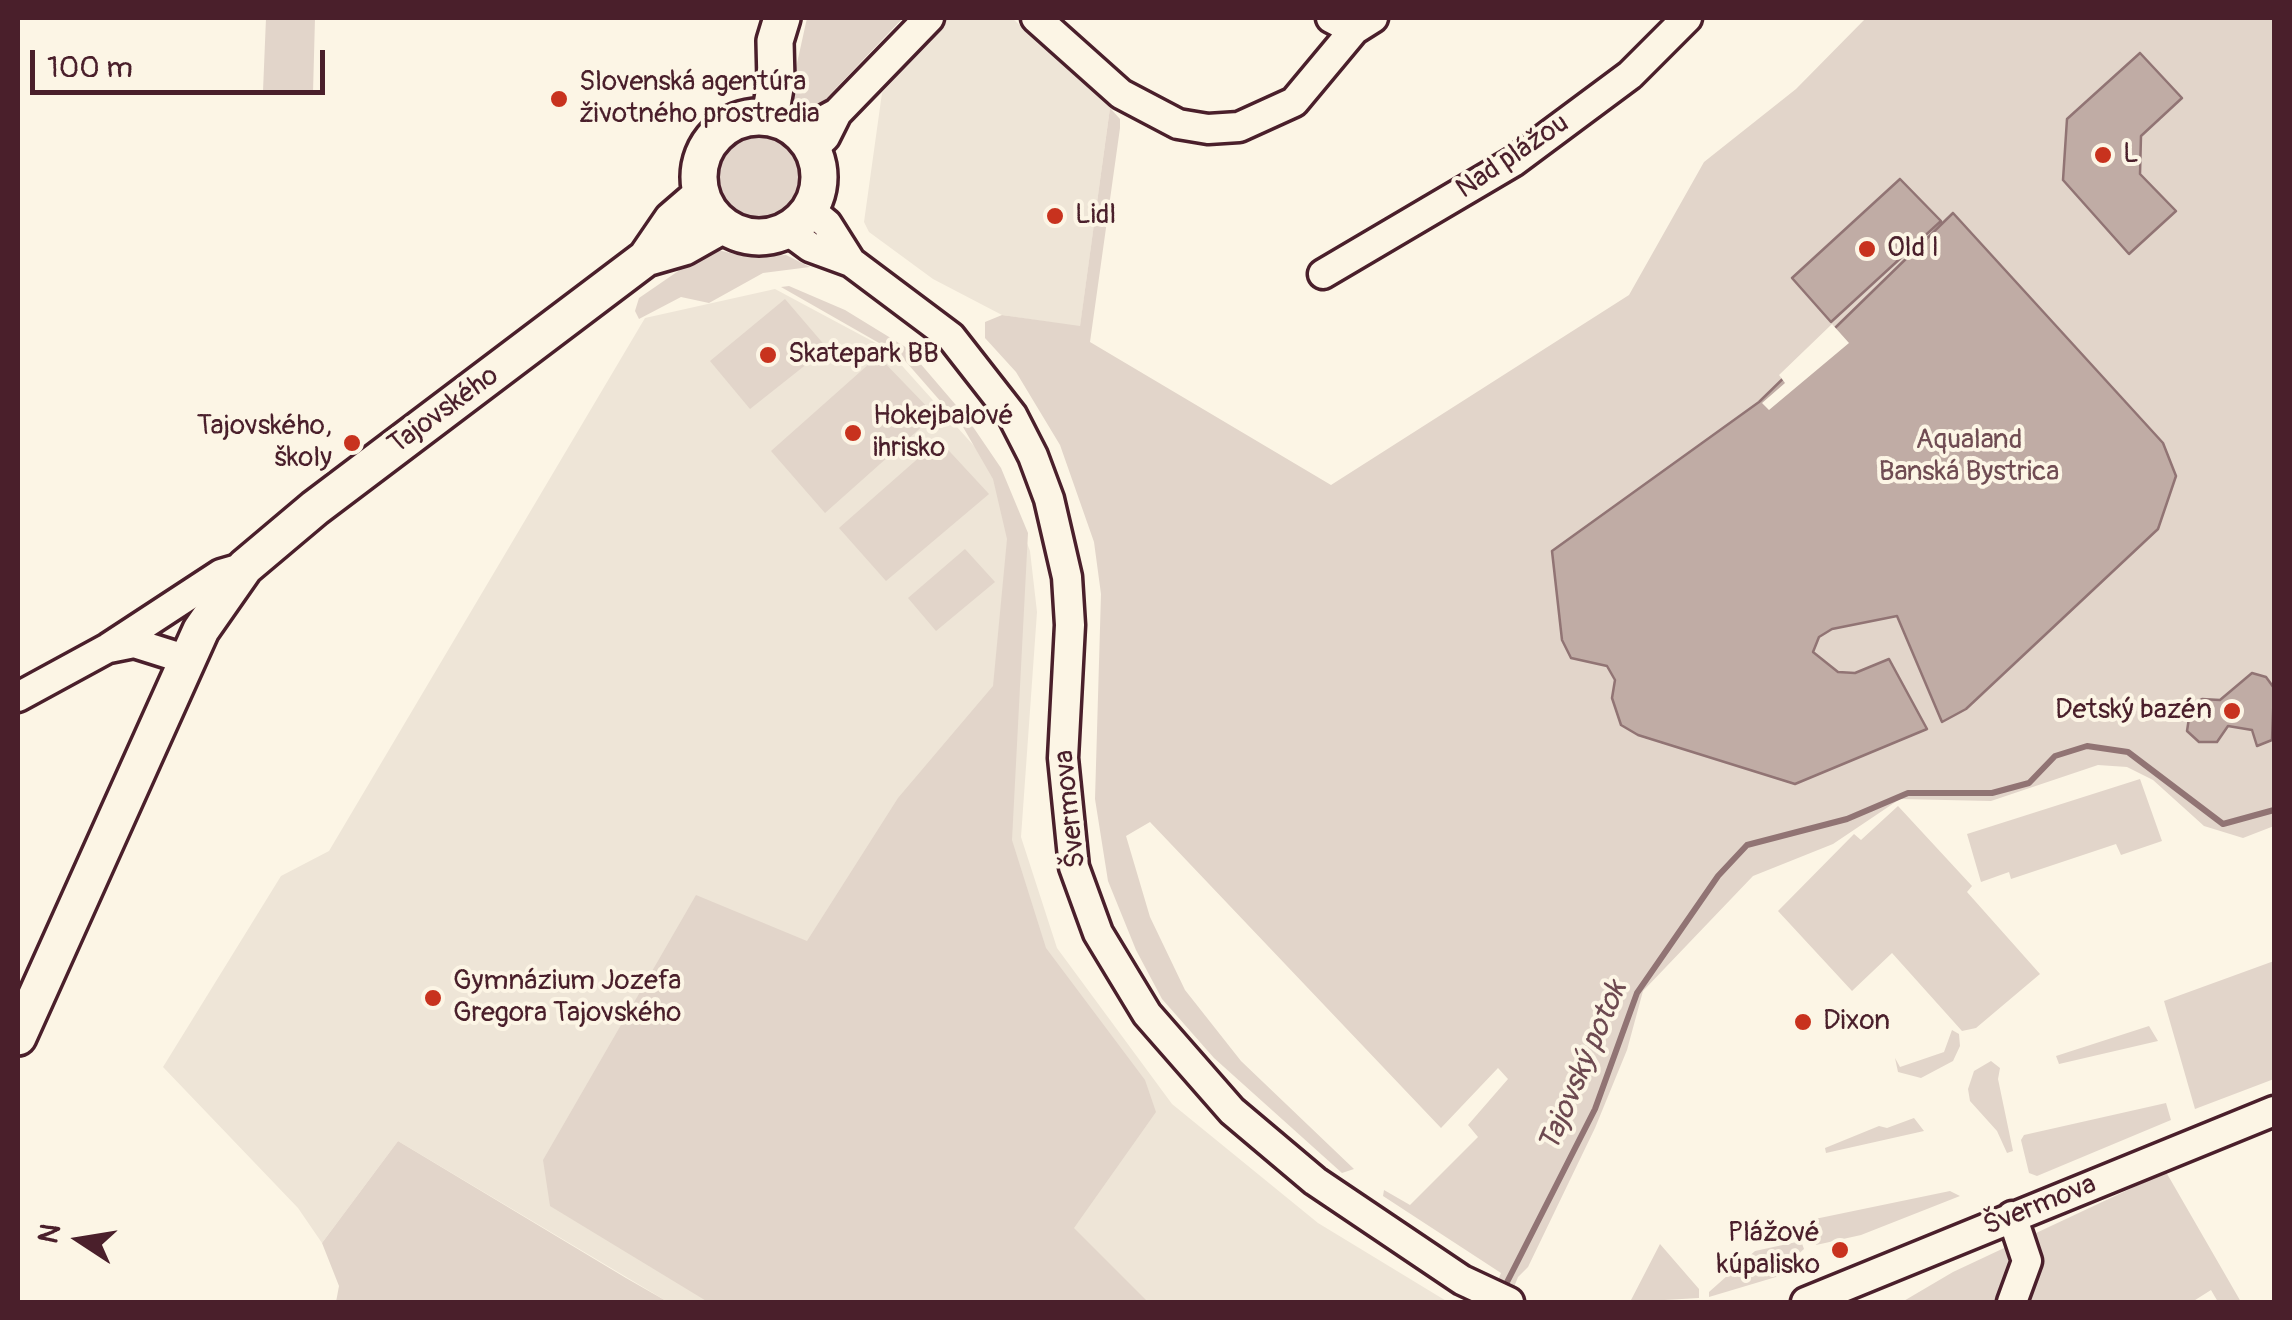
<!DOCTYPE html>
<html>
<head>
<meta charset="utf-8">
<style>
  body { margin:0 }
  #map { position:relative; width:2292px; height:1320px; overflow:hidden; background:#fcf5e5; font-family:Pangolin,sans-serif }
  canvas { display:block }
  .frame { position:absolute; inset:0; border:20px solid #4a1f2b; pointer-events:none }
  .north { position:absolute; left:30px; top:1190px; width:100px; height:100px; -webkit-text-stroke:8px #fcf5e5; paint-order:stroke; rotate:282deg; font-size:28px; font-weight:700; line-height:40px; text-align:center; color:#4a1f2b }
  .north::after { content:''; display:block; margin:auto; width:35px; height:45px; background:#4a1f2b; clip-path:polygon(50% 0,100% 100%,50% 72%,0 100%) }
  .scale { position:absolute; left:30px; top:50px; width:295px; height:45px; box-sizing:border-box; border:5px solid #4a1f2b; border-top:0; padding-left:12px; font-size:30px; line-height:35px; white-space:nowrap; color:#4a1f2b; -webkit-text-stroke:8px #fcf5e5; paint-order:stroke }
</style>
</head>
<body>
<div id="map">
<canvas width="2292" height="1320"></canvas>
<div class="frame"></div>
<div class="north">N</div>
<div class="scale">100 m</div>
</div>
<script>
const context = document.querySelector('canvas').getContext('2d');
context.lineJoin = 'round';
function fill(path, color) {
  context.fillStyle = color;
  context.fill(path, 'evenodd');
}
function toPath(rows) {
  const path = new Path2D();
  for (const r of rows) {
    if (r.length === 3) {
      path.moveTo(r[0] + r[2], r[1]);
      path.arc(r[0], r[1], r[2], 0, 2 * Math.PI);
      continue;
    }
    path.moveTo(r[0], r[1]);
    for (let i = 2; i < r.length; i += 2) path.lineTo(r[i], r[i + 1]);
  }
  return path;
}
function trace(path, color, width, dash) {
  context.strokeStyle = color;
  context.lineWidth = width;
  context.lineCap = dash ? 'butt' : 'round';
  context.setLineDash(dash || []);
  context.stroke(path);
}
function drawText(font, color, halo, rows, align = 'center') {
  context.font = font + ' Pangolin,sans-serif';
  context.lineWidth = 8;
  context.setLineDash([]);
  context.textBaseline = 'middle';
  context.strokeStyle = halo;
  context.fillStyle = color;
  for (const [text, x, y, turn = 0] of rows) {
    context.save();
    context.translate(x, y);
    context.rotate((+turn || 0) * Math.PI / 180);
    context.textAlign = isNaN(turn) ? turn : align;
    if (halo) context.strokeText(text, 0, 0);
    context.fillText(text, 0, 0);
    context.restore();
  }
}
fill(toPath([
  [948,18,1012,18,1110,108,1080,327,1002,315,933,279,869,232,864,222,882,93],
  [775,289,887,349,1001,476,1030,551,1037,612,1021,837,1057,948,1172,1104,1318,1223,1448,1302,668,1302,398,1141,322,1243,298,1208,163,1067,281,876,329,851,645,318]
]), '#eee5d7');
fill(toPath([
  [266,18,315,18,313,93,263,91],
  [807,18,903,18,822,103,806,109,793,104,790,95],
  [1866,18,2274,18,2274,826,2243,838,2204,826,2153,780,2127,767,2098,765,1991,801,1900,799,1833,844,1753,876,1643,991,1627,1050,1595,1128,1528,1267,1518,1277,1508,1302,1489,1302,1501,1273,1383,1196,1384,1190,1410,1205,1478,1137,1468,1125,1508,1079,1498,1068,1441,1128,1150,822,1126,836,1150,917,1185,990,1241,1061,1354,1169,1342,1173,1214,1058,1162,999,1136,950,1108,881,1095,799,1101,594,1094,542,1060,445,1016,372,985,338,985,322,1002,315,1080,326,1110,108,1120,119,1120,128,1090,342,1331,485,1629,295,1704,162,1796,89],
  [759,176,45],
  [718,250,747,257,786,255,810,267,763,273,709,303,681,297,639,319,635,311,639,298,703,254],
  [789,286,845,310,907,348,967,418,1001,468,1028,533,1012,840,1046,948,1145,1080,1156,1112,1074,1228,1148,1302,708,1302,550,1206,543,1160,696,895,807,941,898,798,993,686,1007,539,993,479,963,427,900,355,781,287],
  [785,299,827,348,750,409,710,361],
  [878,356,935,415,825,513,771,451],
  [939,440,989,494,886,581,839,528],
  [965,549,995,582,936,631,908,598],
  [2140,779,2162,841,2121,855,2116,844,2011,879,2009,872,1981,882,1967,834],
  [1898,806,1972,886,1967,892,2040,974,1976,1028,1962,1031,1892,953,1852,991,1778,911,1854,834,1861,840],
  [2274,961,2274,1079,2195,1109,2164,1001],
  [2149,1026,2158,1041,2059,1064,2056,1056],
  [1952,1030,1959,1034,1960,1046,1953,1061,1921,1078,1898,1072,1895,1058,1900,1067,1944,1052],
  [1991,1061,2000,1068,1998,1079,2013,1151,2007,1153,1997,1131,1970,1101,1968,1089,1974,1071],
  [2166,1103,2171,1120,2037,1176,2029,1173,2021,1140,2024,1135],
  [1914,1118,1924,1131,1826,1153,1825,1148,1879,1126,1887,1128],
  [398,1141,626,1278,668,1302,336,1302,339,1286,322,1243],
  [2166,1172,2241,1302,2218,1302,2211,1290,2192,1302,1902,1302,1953,1272],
  [1950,1191,1960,1196,1861,1235,1816,1245,1810,1220],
  [1801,1241,1804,1249,1795,1257,1796,1271,1709,1297,1709,1292,1755,1251],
  [1660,1244,1699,1289,1699,1298,1630,1302]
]), '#e2d5ca');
const water = toPath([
  [2140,53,2182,98,2141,136,2140,174,2176,211,2129,254,2063,180,2067,119,2140,53],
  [1900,179,1941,221,1831,322,1792,278,1900,179],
  [1953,213,2163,443,2176,476,2158,529,1966,709,1942,722,1897,616,1832,629,1819,637,1813,652,1838,672,1855,673,1889,659,1927,729,1795,784,1638,735,1621,725,1612,698,1615,680,1607,666,1571,658,1562,640,1552,551,1759,402,1953,213],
  [2252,673,2266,677,2274,688,2272,740,2257,746,2252,730,2228,726,2217,742,2199,742,2187,731,2191,705,2202,699,2220,700,2252,673]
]);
fill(water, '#c0aca5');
trace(water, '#917474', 2.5);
fill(toPath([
  [1832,324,1849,343,1769,410,1762,403,1785,383,1779,375]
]), '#fcf5e5');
trace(toPath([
  [1502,1292,1595,1109,1637,993,1718,876,1747,845,1847,819,1908,793,1992,793,2029,783,2055,756,2087,746,2128,752,2223,824,2274,810]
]), '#917474', 6);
const minor = toPath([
  [1036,18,1121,94,1178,124,1208,129,1239,127,1294,102,1354,30,1373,18],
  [1331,18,1354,30],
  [800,133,837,113],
  [812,149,825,137,837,113,929,18],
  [809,209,827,224,851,262],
  [787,230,810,247,851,262,951,337,1012,415,1033,456,1049,499,1067,577,1070,625,1063,758,1074,867,1098,933,1147,1014,1232,1111,1315,1181,1462,1280,1509,1302],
  [1323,274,1513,162,1630,75,1687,18],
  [109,648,134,643,188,660],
  [18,697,108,648,221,574,245,567],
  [1806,1302,2274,1111],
  [2012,1302,2027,1261,2012,1216]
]);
const major = toPath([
  [759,177,60],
  [770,117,776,82,775,41,782,18],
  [646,258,684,247,723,225],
  [18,1037,201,630,245,567,315,508,646,258,672,220,701,195]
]);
trace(minor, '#4a1f2b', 35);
trace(major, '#4a1f2b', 42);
trace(minor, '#fcf5e5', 28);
trace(major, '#fcf5e5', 35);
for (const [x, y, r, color] of [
  [559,99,10,"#c8321e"],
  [2103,155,10,"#c8321e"],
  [1055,216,10,"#c8321e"],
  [1867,249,10,"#c8321e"],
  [768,355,10,"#c8321e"],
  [853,433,10,"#c8321e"],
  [352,443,10,"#c8321e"],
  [2232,711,10,"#c8321e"],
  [433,998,10,"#c8321e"],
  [1803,1022,10,"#c8321e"],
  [1840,1250,10,"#c8321e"]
]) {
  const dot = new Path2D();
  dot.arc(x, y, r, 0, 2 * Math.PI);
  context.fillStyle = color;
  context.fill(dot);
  trace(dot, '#fcf5e5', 4);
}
drawText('28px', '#4a1f2b', '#fcf5e5', [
  ["Slovenská agentúra",579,83],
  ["životného prostredia",579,115],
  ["L",2123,155],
  ["Lidl",1075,216],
  ["Old I",1887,249],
  ["Skatepark BB",788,355],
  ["Hokejbalové",873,417],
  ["ihrisko",873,449],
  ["Tajovského,",332,427,"right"],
  ["školy",332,459,"right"],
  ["Detský bazén",2212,711,"right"],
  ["Gymnázium Jozefa",453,982],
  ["Gregora Tajovského",453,1014],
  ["Dixon",1823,1022],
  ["Plážové",1820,1234,"right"],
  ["kúpalisko",1820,1266,"right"]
], 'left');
drawText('28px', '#4a1f2b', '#fcf5e5', [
  ["Nad plážou",1513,157,-34],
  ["Tajovského",444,411,-36],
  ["Švermova",1071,809,-96],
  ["Švermova",2040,1206,-22]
]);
drawText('28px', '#704c53', '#fcf5e5', [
  ["Aqualand",1969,441],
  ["Banská Bystrica",1969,473]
]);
drawText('italic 30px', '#6d4950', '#fcf5e5', [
  ["Tajovský potok",1584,1067,-67]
]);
</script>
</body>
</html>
